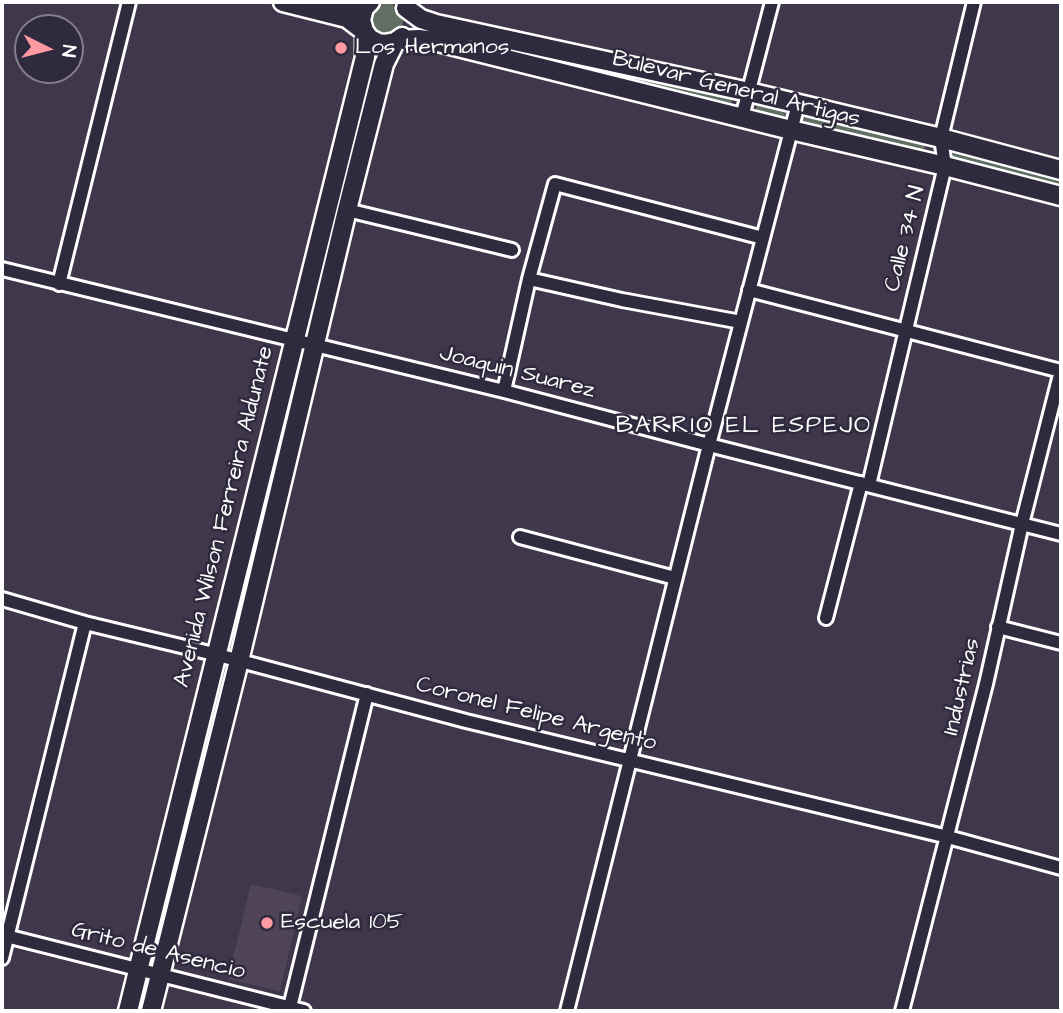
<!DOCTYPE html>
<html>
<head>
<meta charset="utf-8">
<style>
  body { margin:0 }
  #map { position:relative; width:1063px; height:1013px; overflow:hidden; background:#40374c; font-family:"Architects Daughter",sans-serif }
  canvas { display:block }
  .frame { position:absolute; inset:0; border:4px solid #fff; pointer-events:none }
  .north { position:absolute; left:14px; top:14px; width:70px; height:70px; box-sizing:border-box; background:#2f2a3d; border:2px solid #827f8b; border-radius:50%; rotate:96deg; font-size:19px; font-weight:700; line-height:28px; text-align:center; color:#fff }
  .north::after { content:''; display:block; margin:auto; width:24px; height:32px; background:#ff9aa2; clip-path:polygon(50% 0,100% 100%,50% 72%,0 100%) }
</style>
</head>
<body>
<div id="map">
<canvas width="1063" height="1013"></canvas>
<div class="frame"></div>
<div class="north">N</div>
</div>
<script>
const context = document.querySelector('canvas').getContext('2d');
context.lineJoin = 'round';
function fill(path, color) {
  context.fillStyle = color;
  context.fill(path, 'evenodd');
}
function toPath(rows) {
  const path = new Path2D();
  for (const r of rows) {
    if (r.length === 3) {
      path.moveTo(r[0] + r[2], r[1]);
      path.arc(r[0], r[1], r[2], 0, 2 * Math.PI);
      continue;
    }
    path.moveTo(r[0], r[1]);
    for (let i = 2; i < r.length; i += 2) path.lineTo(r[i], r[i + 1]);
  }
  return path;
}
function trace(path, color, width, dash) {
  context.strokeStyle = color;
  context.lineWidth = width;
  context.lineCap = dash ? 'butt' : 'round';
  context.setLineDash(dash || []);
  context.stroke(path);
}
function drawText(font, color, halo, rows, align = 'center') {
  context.font = font + ' "Architects Daughter",sans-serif';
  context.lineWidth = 5;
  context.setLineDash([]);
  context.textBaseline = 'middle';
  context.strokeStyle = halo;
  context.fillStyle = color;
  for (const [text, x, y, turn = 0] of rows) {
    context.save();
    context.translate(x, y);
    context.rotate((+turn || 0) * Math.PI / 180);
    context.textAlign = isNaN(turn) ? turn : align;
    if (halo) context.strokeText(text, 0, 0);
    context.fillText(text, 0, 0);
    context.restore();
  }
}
fill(toPath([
  [251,884,302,896,280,991,228,979]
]), '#50445a');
fill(toPath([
  [386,20,17],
  [419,28,731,95,733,98,732,102,728,104,419,30],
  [372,61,379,63,312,332,305,331],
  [762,102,785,109,785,116,782,118,759,112,756,109,757,104],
  [808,115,923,144,925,147,924,152,921,154,806,124,803,121,805,117],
  [956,152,1061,179,1061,190,951,159,953,154],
  [297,361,305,363,238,645,230,643],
  [221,677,229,679,158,958,150,956]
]), '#606e64');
const street = toPath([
  [742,117,772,2],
  [347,210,512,250],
  [2,269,504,391,709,445,1061,534],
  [529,279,622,300,741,322],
  [59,284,129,2],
  [749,290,1061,371],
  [504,391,529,279,555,184,763,238],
  [869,485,945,166,941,138,974,2],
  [520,537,675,578],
  [2,599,85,623,218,655,466,721,948,837,1061,868],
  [826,618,861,483],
  [998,627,1061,643],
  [2,935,304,1011],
  [2,958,85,623],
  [289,1011,367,694],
  [567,1011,709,445,798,104],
  [902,1011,986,684,1022,524,1061,371]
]);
const secondary = toPath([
  [283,2,347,18,364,31],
  [334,2,348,4,368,4],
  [370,2,364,8,361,20,364,31,369,38,378,43,384,44,395,42,402,37],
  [406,8,421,19,436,24,749,92,941,138,1061,170],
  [398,40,419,39,434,41,791,130,945,166,1061,196],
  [128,1011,365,57,365,33],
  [151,1011,239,661,347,210,384,64,395,42]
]);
trace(street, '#fff', 18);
trace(secondary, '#fff', 23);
trace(street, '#2f2a3d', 12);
trace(secondary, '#2f2a3d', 18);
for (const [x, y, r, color] of [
  [341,48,7,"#ff9aa2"],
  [267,923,7,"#ff9aa2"]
]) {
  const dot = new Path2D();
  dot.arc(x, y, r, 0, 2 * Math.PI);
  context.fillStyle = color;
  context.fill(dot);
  trace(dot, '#2f2a3d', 2.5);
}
drawText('23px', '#fff', '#2f2a3d', [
  ["Los Hermanos",355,48],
  ["Escuela 105",281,923]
], 'left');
drawText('23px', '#fff', '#2f2a3d', [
  ["Bulevar General Artigas",736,90,14],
  ["Calle 34 N",906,239,-76],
  ["Joaquin Suarez",517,373,14],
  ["Avenida Wilson Ferreira Aldunate",225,517,-76],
  ["Industrias",963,687,-77],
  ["Coronel Felipe Argento",536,715,14],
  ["Grito de Asencio",158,952,14]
]);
context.letterSpacing = '2px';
drawText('24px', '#fff', '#2f2a3d', [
  ["BARRIO EL ESPEJO",744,427]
]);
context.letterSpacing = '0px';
</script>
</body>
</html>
